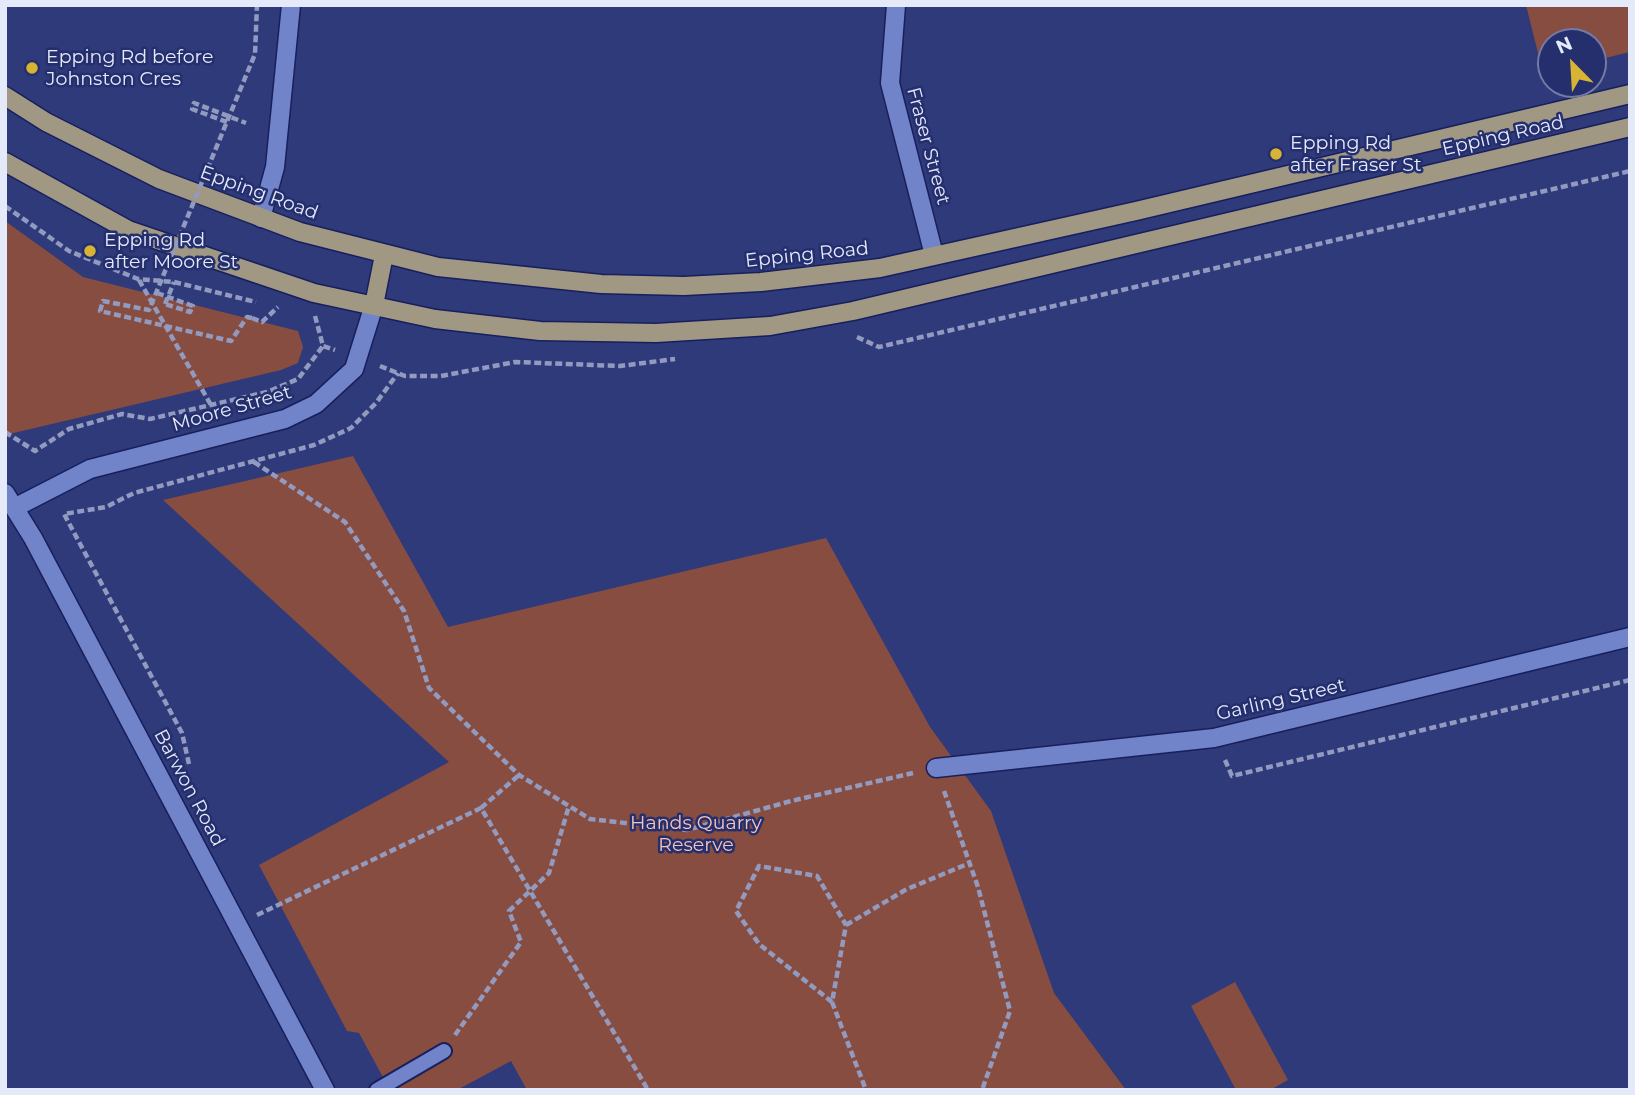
<!DOCTYPE html>
<html>
<head>
<meta charset="utf-8">
<style>
  body { margin:0 }
  #map { position:relative; width:1635px; height:1095px; overflow:hidden; background:#2f3a7a; font-family:Montserrat,sans-serif }
  canvas { display:block }
  .frame { position:absolute; inset:0; border:7px solid #e5eafa; pointer-events:none }
  .north { position:absolute; left:1537px; top:28px; width:70px; height:70px; box-sizing:border-box; background:#252f6e; border:2px solid #727aa6; border-radius:50%; rotate:336deg; font-size:19px; font-weight:700; line-height:28px; text-align:center; color:#e5eafa }
  .north::after { content:''; display:block; margin:auto; width:24px; height:32px; background:#d8b434; clip-path:polygon(50% 0,100% 100%,50% 72%,0 100%) }
</style>
</head>
<body>
<div id="map">
<canvas width="1635" height="1095"></canvas>
<div class="frame"></div>
<div class="north">N</div>
</div>
<script>
const context = document.querySelector('canvas').getContext('2d');
context.lineJoin = 'round';
function fill(path, color) {
  context.fillStyle = color;
  context.fill(path, 'evenodd');
}
function toPath(rows) {
  const path = new Path2D();
  for (const r of rows) {
    path.moveTo(r[0], r[1]);
    for (let i = 2; i < r.length; i += 2) path.lineTo(r[i], r[i + 1]);
  }
  return path;
}
function trace(path, color, width, dash) {
  context.strokeStyle = color;
  context.lineWidth = width;
  context.lineCap = dash ? 'butt' : 'round';
  context.setLineDash(dash || []);
  context.stroke(path);
}
function drawText(font, color, halo, rows, align = 'center') {
  context.font = font + ' Montserrat,sans-serif';
  context.lineWidth = 5;
  context.setLineDash([]);
  context.textBaseline = 'middle';
  context.strokeStyle = halo;
  context.fillStyle = color;
  for (const [text, x, y, turn = 0] of rows) {
    context.save();
    context.translate(x, y);
    context.rotate((+turn || 0) * Math.PI / 180);
    context.textAlign = isNaN(turn) ? turn : align;
    if (halo) context.strokeText(text, 0, 0);
    context.fillText(text, 0, 0);
    context.restore();
  }
}
fill(toPath([
  [1526,5,1630,5,1630,52,1593,61,1593,42,1551,42,1551,71,1543,73],
  [5,221,83,277,298,331,303,347,298,363,281,370,5,435],
  [353,456,448,627,826,538,930,727,991,811,1054,993,1126,1090,527,1090,511,1061,457,1090,390,1090,359,1033,347,1031,259,865,449,762,163,500],
  [1235,982,1288,1080,1270,1090,1236,1090,1191,1006]
]), '#884d41');
const service = toPath([
  [377,1090,444,1051]
]);
const minor = toPath([
  [896,5,890,83,934,255],
  [261,218,275,167,291,5],
  [5,493,33,538,325,1090],
  [16,507,90,469,285,419,316,404,354,369,374,305],
  [936,768,1214,738,1630,637]
]);
const primary = toPath([
  [5,96,46,122,159,179,300,232,438,267,601,284,684,286,761,282,880,268,1136,211,1630,94],
  [5,162,128,230,314,293,435,319,540,331,656,333,770,326,853,311,1630,127],
  [374,305,384,255]
]);
trace(service, '#181f5c', 18);
trace(minor, '#181f5c', 21);
trace(primary, '#181f5c', 21);
trace(toPath([
  [227,122,192,109,194,103,246,123],
  [5,206,69,251,138,279,174,282,256,302],
  [139,280,211,405],
  [165,304,174,282],
  [315,316,323,346,335,350],
  [252,318,262,322,278,307],
  [857,337,879,347,1630,171],
  [380,366,405,376,441,376,515,362,620,366,675,359],
  [5,432,35,451,69,429,122,414,150,419,267,392,298,379,323,346],
  [254,462,345,522,404,611,429,688,519,775,590,819,687,830,791,801,913,773],
  [1225,760,1232,776,1630,680],
  [189,764,182,733,64,514,106,507,134,493,314,445,351,428,376,403,398,373],
  [944,791,978,887,1010,1011,982,1090],
  [481,808,519,775],
  [257,915,481,808,648,1090],
  [846,925,907,889,970,863],
  [832,1002,759,944,736,911,759,866,817,876,846,925,832,1002,866,1090],
  [455,1035,521,942,509,911,549,873,569,806]
]), '#939ac0', 4.5, [7, 3.5]);
trace(service, '#7183c9', 14);
trace(minor, '#7183c9', 18);
trace(primary, '#a09883', 18);
trace(toPath([
  [157,293,193,306,190,312,165,304],
  [252,318,247,317,231,341,100,311,103,301,149,310,255,54,257,5]
]), '#939ac0', 4.5, [7, 3.5]);
for (const [x, y, r, color] of [
  [32,68,7,"#d8b434"],
  [1276,154,7,"#d8b434"],
  [90,251,7,"#d8b434"]
]) {
  const dot = new Path2D();
  dot.arc(x, y, r, 0, 2 * Math.PI);
  context.fillStyle = color;
  context.fill(dot);
  trace(dot, '#252f6e', 2.5);
}
drawText('19px', '#e5eafa', '#252f6e', [
  ["Epping Rd before",46,57],
  ["Johnston Cres",46,79],
  ["Epping Rd",1290,143],
  ["after Fraser St",1290,165],
  ["Epping Rd",104,240],
  ["after Moore St",104,262]
], 'left');
drawText('19px', '#e5eafa', '#252f6e', [
  ["Epping Road",1503,136,-13],
  ["Fraser Street",928,146,75],
  ["Epping Road",259,193,20],
  ["Epping Road",807,255,-6],
  ["Moore Street",232,409,-16],
  ["Garling Street",1281,700,-13],
  ["Barwon Road",189,788,62]
]);
drawText('19px', '#f4c3b8', '#252f6e', [
  ["Hands Quarry",696,823],
  ["Reserve",696,845]
]);
</script>
</body>
</html>
